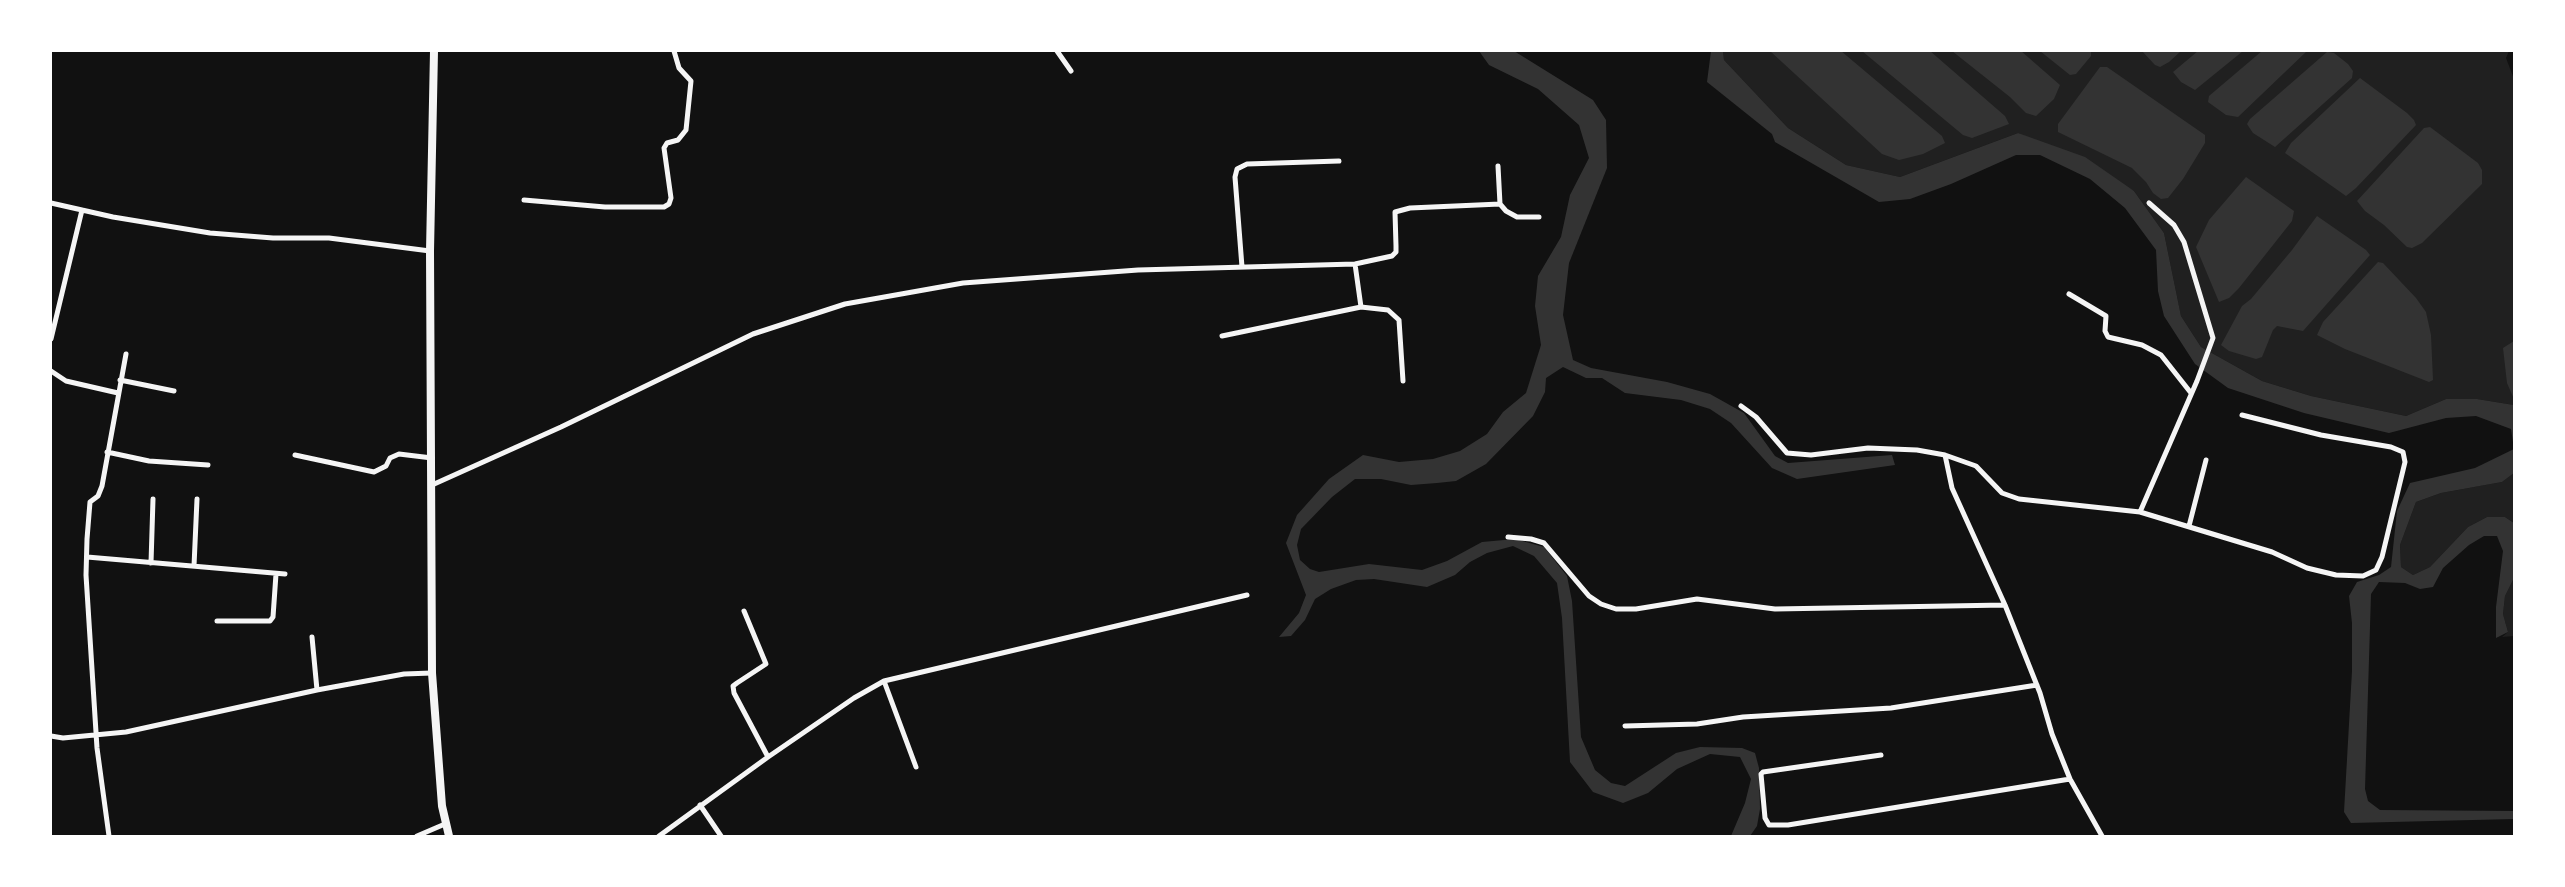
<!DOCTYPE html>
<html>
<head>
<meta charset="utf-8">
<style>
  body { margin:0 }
  #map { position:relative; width:2565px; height:887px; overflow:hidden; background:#111; font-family:"Fira Sans Condensed",sans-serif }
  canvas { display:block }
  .frame { position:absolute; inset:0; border:52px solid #fff; pointer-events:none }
</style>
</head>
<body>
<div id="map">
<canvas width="2565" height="887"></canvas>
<div class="frame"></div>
</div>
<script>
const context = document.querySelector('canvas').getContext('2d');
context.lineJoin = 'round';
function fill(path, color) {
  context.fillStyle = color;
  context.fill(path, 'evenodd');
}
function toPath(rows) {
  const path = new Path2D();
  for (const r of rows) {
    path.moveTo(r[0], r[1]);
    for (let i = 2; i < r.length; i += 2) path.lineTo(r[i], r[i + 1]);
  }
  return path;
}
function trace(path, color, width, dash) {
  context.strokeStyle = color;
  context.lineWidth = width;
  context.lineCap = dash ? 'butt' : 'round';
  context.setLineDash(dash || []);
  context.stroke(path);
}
fill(toPath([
  [1723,51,2509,51,2506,58,2514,79,2514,405,2477,399,2446,399,2406,416,2311,396,2262,381,2201,347,2181,316,2164,233,2134,191,2018,133,1900,177,1846,165,1788,128,1724,60],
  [2514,473,2514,523,2505,517,2487,517,2468,527,2430,567,2413,575,2401,567,2400,545,2416,502,2441,493,2502,482],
  [2514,578,2514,636,2502,637,2508,632,2503,614,2505,596]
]), '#202020');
fill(toPath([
  [1479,51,1514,51,1593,100,1606,120,1607,168,1569,263,1563,315,1573,360,1591,368,1667,382,1710,394,1744,413,1775,456,1788,463,1892,455,1895,465,1797,479,1772,468,1731,423,1710,409,1681,400,1625,393,1602,378,1586,378,1563,367,1546,378,1545,392,1533,416,1486,464,1456,481,1437,483,1411,485,1381,479,1355,479,1332,497,1301,529,1297,545,1300,560,1310,569,1319,572,1369,564,1422,570,1447,561,1482,542,1515,539,1544,547,1567,576,1572,601,1581,737,1595,770,1611,783,1625,786,1676,753,1700,747,1742,748,1755,753,1759,768,1760,809,1757,826,1750,836,1731,836,1745,803,1751,779,1740,757,1710,754,1677,769,1648,793,1623,803,1593,792,1570,762,1562,618,1557,583,1534,556,1513,546,1487,553,1470,562,1455,575,1427,587,1374,579,1356,580,1331,589,1315,599,1305,620,1291,636,1279,637,1299,613,1306,595,1286,543,1297,515,1329,479,1363,455,1399,462,1433,459,1460,451,1487,434,1503,412,1526,393,1541,345,1535,306,1538,276,1561,237,1570,195,1589,158,1579,125,1538,89,1489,65],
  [1711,51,1723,51,1724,60,1788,128,1846,165,1900,177,2018,133,2085,157,2134,191,2164,233,2181,316,2201,347,2262,381,2311,396,2406,416,2446,399,2477,399,2514,405,2514,473,2502,482,2441,493,2416,502,2400,545,2401,567,2413,575,2430,567,2468,527,2487,517,2505,517,2514,523,2514,578,2505,596,2503,614,2508,632,2496,638,2496,607,2503,551,2497,536,2484,536,2469,545,2443,568,2433,587,2420,589,2405,583,2379,582,2371,594,2365,789,2368,801,2380,810,2514,811,2514,819,2351,823,2344,812,2352,671,2352,623,2349,596,2357,582,2379,575,2391,567,2397,511,2410,483,2475,468,2514,449,2511,429,2476,416,2446,418,2389,433,2304,413,2228,388,2195,364,2164,316,2158,291,2156,250,2125,208,2090,179,2040,155,2016,155,1951,184,1910,199,1879,202,1775,142,1772,134,1707,82],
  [1770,51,1841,51,1942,136,1945,143,1923,154,1899,160,1882,154],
  [1862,51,1930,51,2005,116,2009,124,1972,138,1963,135],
  [1952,51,2021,51,2060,85,2054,99,2036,116,2026,113,2010,97],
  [2040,51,2091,51,2091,56,2076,74,2070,75],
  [2142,51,2181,51,2169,62,2160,67,2155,65],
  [2198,51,2243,51,2195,90,2181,82,2173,72],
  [2262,51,2307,51,2238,117,2226,115,2208,102,2209,96],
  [2327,52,2334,53,2348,64,2353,71,2352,78,2275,147,2253,133,2247,124,2250,119],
  [2100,67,2107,67,2205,135,2205,143,2183,179,2168,198,2161,199,2153,193,2146,182,2132,168,2058,132,2058,124],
  [2360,78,2407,113,2414,120,2416,125,2356,188,2346,196,2285,153,2291,143],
  [2430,127,2478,163,2482,170,2482,184,2422,243,2412,248,2407,247,2384,225,2365,211,2357,201,2424,128],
  [2246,177,2294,211,2292,221,2239,288,2229,298,2219,302,2196,247,2209,220],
  [2317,216,2366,250,2370,255,2303,331,2277,326,2273,330,2262,357,2256,359,2229,351,2221,345,2242,306,2251,299,2292,250],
  [2378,262,2383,263,2416,298,2426,312,2431,335,2433,380,2429,382,2345,349,2317,335,2323,322],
  [2514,341,2514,399,2507,383,2503,348]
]), '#333');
trace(toPath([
  [1057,51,1071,71],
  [524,200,605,207,664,207,669,204,671,198,664,148,667,143,678,140,686,130,691,81,679,68,674,51],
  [51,203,113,217,210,233,273,238,329,238,430,251],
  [1500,204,1506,211,1517,217,1539,217],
  [1355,264,1361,307,1388,310,1399,320,1403,381],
  [1242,267,1235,177,1237,169,1247,164,1339,161],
  [2069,294,2106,316,2105,331,2108,337,2142,345,2161,355,2191,393],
  [1222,336,1361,307],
  [51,339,82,210],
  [51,371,66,381,118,393],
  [120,380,174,391],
  [1741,406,1756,417,1787,453,1811,455,1868,448,1917,450,1945,455,1976,466,2002,493,2019,499,2140,512,2272,552,2307,568,2336,575,2363,576,2376,570,2382,557,2405,462,2403,452,2391,447,2321,435,2242,415],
  [107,452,149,461,208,465],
  [295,455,374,472,386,466,390,458,399,454,432,458],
  [1945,455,1952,488,2005,605,2040,693,2052,734,2070,779,2102,836],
  [432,485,561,427,753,334,845,304,963,283,1138,270,1355,264,1392,256,1396,252,1396,246,1395,212,1410,208,1500,204,1498,166],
  [2140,512,2197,381,2213,338,2184,242,2174,225,2149,203],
  [2189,526,2206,460],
  [1508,537,1531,539,1544,543,1589,596,1601,604,1616,609,1636,609,1697,599,1775,609,2005,605],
  [87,557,285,574],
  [151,563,153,499],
  [194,566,197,499],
  [744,611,766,664,737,683,733,686,734,693,768,757],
  [217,621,270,621,273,617,276,574],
  [312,637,317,690],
  [884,681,916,767],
  [1625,726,1697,724,1743,717,1891,708,2037,685],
  [51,736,63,738,126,732,317,690,404,674,432,673],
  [1881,755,1763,772,1761,774,1765,818,1769,825,1788,825,2070,779],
  [700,805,721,836],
  [109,836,97,748,86,575,87,539,90,502,98,496,102,486,126,354],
  [417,836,445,824],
  [659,836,768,757,854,698,884,681,1247,595]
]), '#f5f5f5', 5);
trace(toPath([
  [434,51,430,251,432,673,442,806,449,836]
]), '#f5f5f5', 8);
</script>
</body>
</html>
